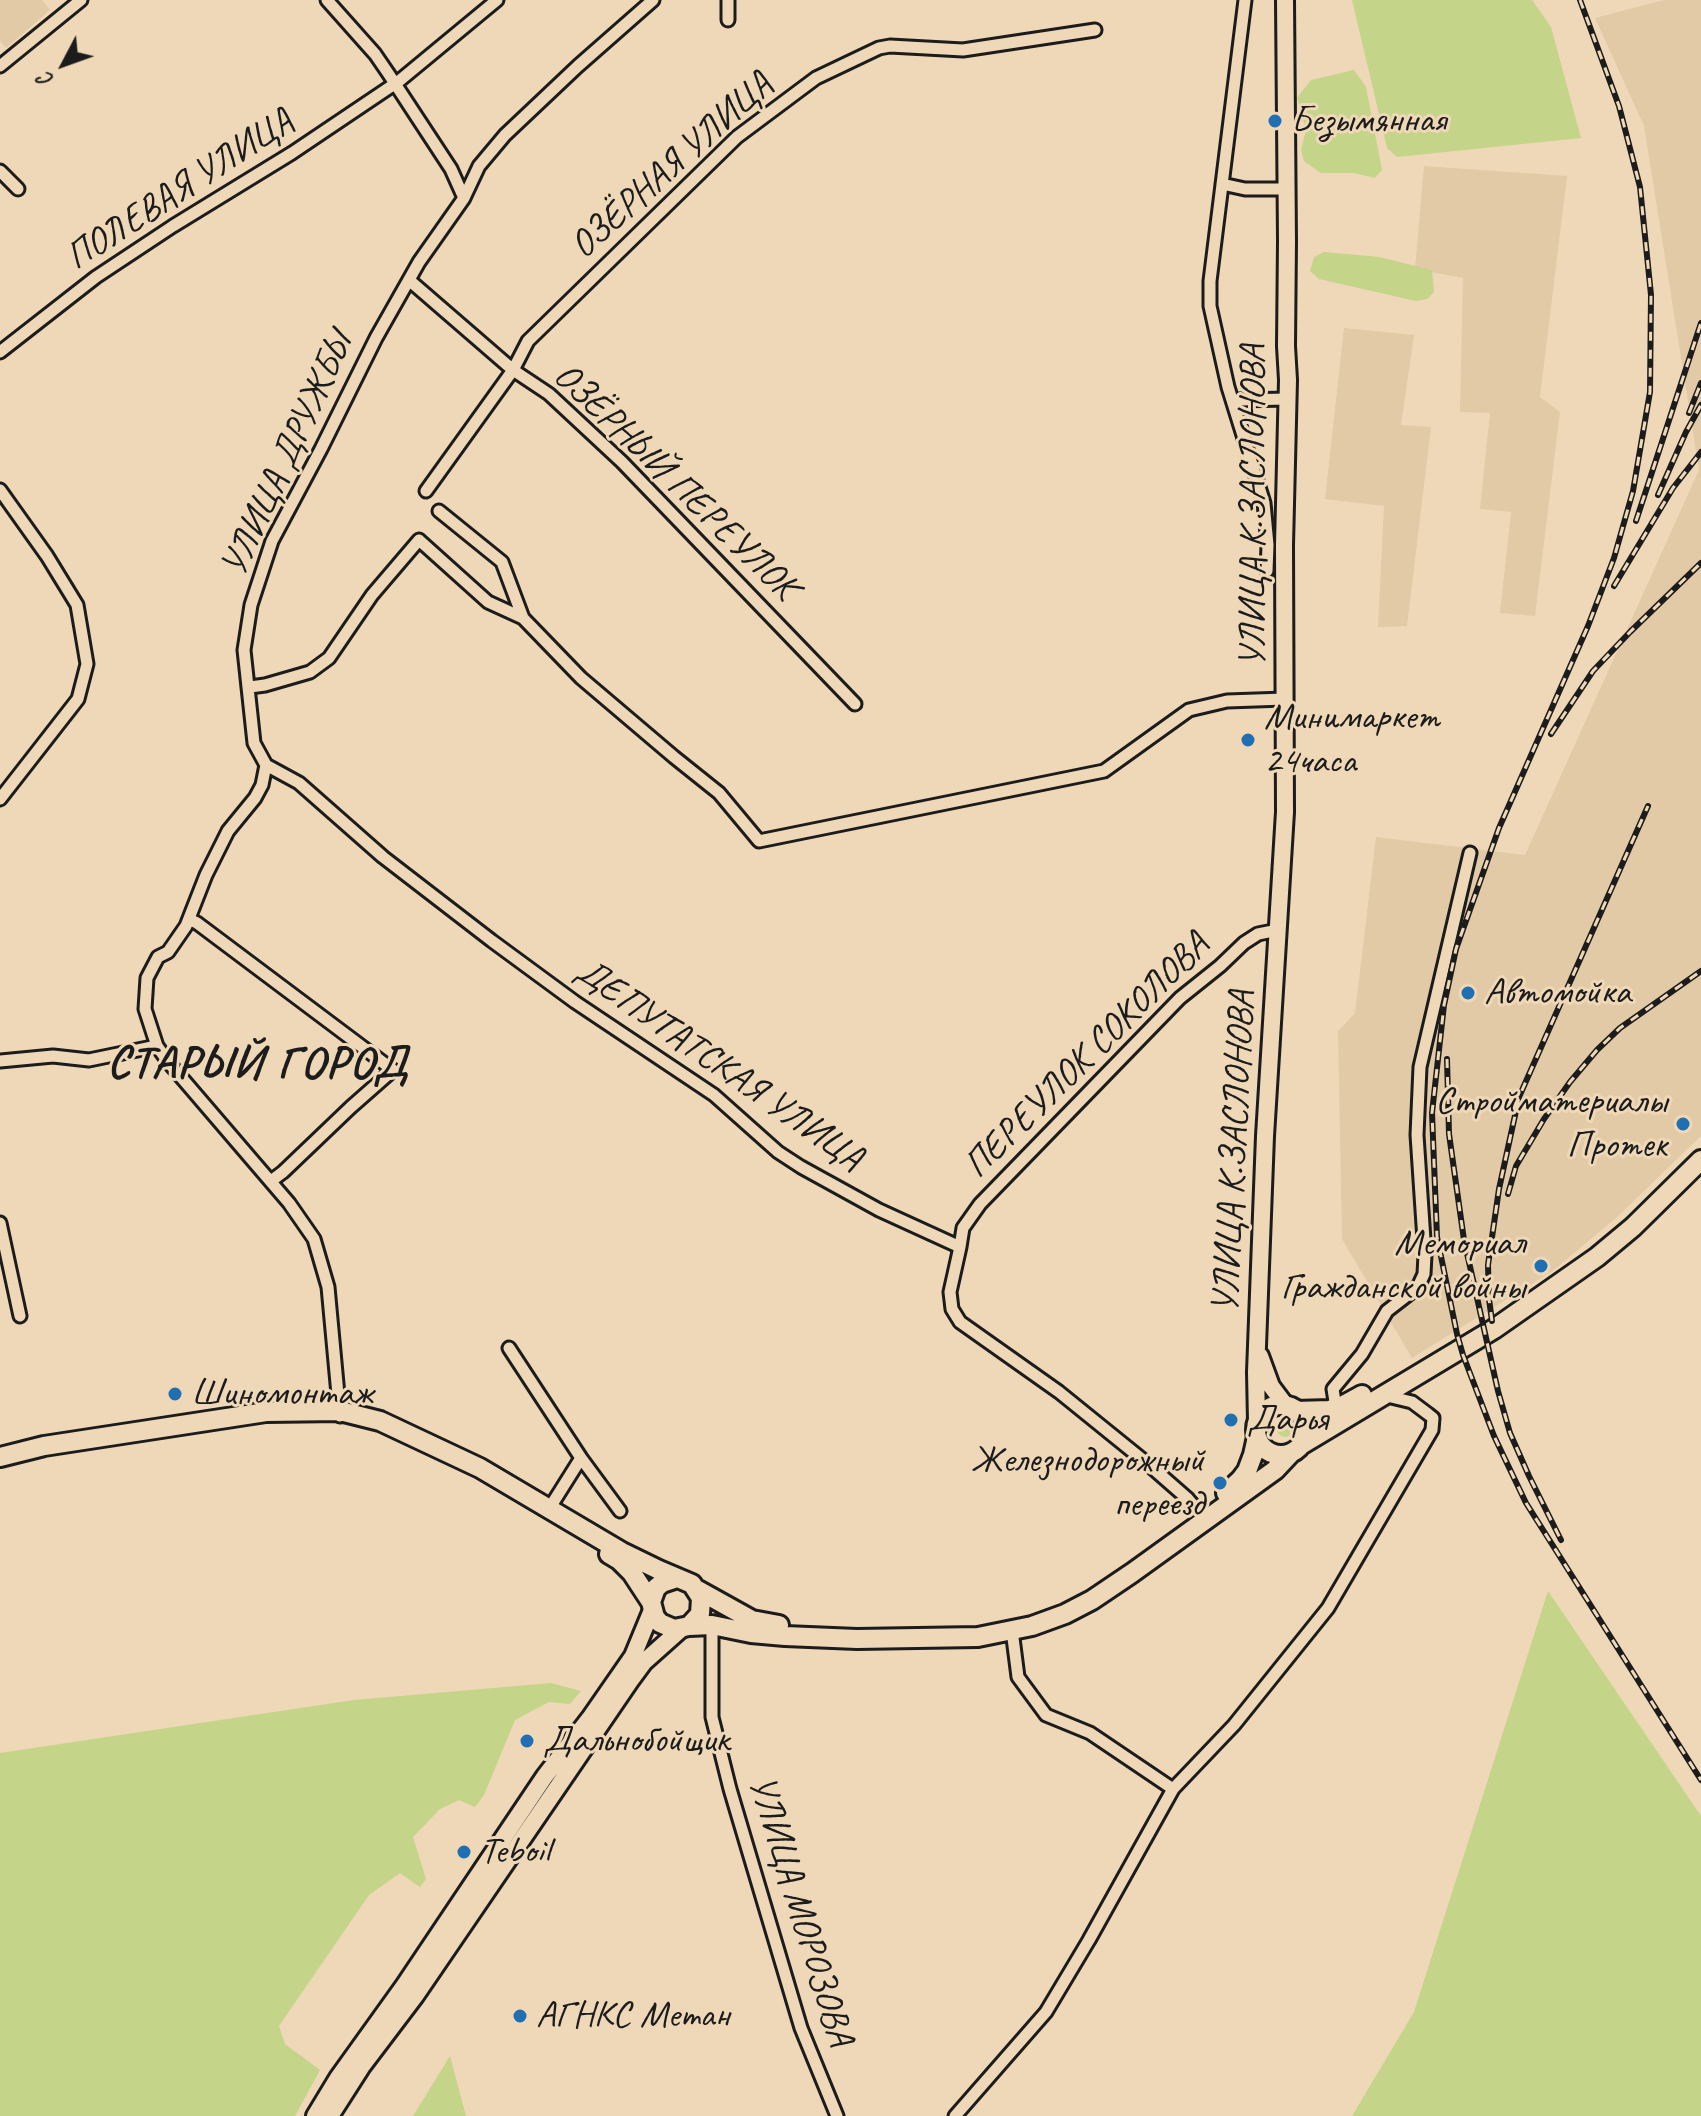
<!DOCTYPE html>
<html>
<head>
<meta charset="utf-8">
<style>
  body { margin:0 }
  #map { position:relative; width:1701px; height:2116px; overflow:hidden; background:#eed8b7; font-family:Caveat,sans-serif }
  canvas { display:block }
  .north { position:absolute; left:24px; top:24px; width:80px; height:80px; -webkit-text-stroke:6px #eed8b7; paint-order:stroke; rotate:229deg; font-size:22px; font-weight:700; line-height:32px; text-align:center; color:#1c1c1c }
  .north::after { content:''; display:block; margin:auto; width:28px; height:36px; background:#1c1c1c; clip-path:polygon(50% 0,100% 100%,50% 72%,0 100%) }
</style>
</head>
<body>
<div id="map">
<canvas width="1701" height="2116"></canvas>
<div class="north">С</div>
</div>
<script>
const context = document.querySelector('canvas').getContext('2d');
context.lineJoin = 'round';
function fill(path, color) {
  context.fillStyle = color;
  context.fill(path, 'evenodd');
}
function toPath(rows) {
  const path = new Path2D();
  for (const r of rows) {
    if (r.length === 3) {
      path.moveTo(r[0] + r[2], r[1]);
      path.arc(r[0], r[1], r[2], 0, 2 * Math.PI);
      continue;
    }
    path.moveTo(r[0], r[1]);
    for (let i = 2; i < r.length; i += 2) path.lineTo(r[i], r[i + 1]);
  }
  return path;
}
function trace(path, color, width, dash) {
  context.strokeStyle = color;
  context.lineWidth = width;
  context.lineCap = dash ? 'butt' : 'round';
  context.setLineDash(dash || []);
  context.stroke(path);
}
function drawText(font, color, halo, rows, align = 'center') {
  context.font = font + ' Caveat,sans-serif';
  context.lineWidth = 6;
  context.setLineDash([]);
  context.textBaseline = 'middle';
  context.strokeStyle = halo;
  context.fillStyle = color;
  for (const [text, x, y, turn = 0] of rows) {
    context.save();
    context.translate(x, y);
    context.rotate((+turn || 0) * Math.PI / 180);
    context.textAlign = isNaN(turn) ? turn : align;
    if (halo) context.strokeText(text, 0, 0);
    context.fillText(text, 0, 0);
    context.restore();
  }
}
fill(toPath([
  [0,0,42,0,50,10,6,48,0,41],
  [1664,0,1701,0,1701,1136,1617,1217,1554,1270,1412,1358,1342,1239,1338,1031,1355,1013,1376,837,1525,855,1699,470,1644,126,1595,18],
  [1424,166,1567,176,1540,397,1560,412,1535,616,1500,613,1511,512,1480,509,1490,413,1460,412,1463,278,1415,269],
  [1344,328,1414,335,1401,425,1431,427,1407,626,1378,627,1384,506,1325,499]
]), '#e2caa7');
fill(toPath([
  [1352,0,1532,0,1551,27,1581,138,1397,157,1387,148],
  [1354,70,1366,87,1382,170,1375,178,1354,173,1321,173,1304,161,1301,150,1306,130,1297,98,1311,80],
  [1324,252,1379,257,1432,270,1434,292,1427,299,1416,301,1319,279,1310,271,1314,257],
  [1286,1427,10],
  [1548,1591,1701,1816,1701,2116,1352,2116,1414,2012],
  [551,1683,581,1691,570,1704,549,1702,515,1720,484,1795,475,1807,459,1800,440,1809,413,1837,426,1879,420,1887,400,1873,369,1895,279,2026,285,2044,320,2070,295,2116,0,2116,0,1753,354,1700],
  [450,2056,466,2116,413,2116]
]), '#c4d489');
const street = toPath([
  [327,0,375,54,388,73,451,169,464,198],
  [1245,0,1210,281,1210,306,1228,387,1264,503,1268,545,1267,571],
  [728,20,728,0],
  [0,66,81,0],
  [0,171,18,189],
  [1222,184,1245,189,1286,189],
  [409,280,513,370,549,394,622,462,855,704],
  [0,352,96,277,173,226,292,153,399,81,497,0],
  [1238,400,1288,399],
  [0,490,47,556,77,605,87,664,78,699,0,799],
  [426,491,513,370,528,341,737,137,816,78,879,48,890,46,963,50,1095,30],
  [439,511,502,562,523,618,581,678,674,757,719,793,759,841,1104,771,1189,710,1227,701,1285,699],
  [250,687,265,685,310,672,329,658,372,595,419,540,488,602,523,618],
  [266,765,299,783,383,857,492,941,575,1002,714,1095,778,1152,801,1167,879,1210,960,1247,950,1292,952,1309,960,1322,1059,1392,1148,1464,1188,1499,1199,1512],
  [189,919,197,923,393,1070,351,1107,283,1172,271,1181],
  [0,1061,53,1056,89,1060,157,1046],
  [0,1223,20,1316],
  [960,1247,963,1228,980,1204,1180,998,1220,966,1244,943,1258,934,1278,930],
  [509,1348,581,1458,620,1511],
  [1336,1408,1333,1389,1362,1354,1387,1311,1418,1287,1424,1274,1425,1255,1417,1135,1420,1067,1470,853],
  [340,1416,328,1287,314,1239,289,1203,169,1063,157,1046,145,1009,147,978,158,957,168,952,186,926,206,875,228,831,255,798,262,785,266,765,254,743,244,650,251,605,272,541,321,449,376,338,419,262,464,198,479,166,505,135,578,66,653,0],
  [549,1509,581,1458],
  [712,1625,712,1717,730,1789,801,2028,837,2116],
  [1012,1630,1018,1677,1046,1715,1090,1733,1173,1789],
  [955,2116,1046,2012,1089,1940,1173,1789,1234,1725,1328,1608,1432,1430,1433,1418,1428,1414,1412,1402,1383,1395]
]);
const secondary = toPath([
  [1260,1356,1271,1386,1286,1406],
  [1257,1422,1256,1372,1265,1136,1285,812,1284,545,1288,380,1286,346,1287,241,1285,0],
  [315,2116,338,2078,404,1986,545,1776,590,1718,633,1656,652,1610],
  [330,2116,362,2066,415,1996,630,1681,644,1662,681,1629]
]);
const primary = toPath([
  [1281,1430,25],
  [1296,1411,1329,1410,1342,1406,1362,1395],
  [1301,1445,1494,1329,1597,1257,1633,1227,1701,1160],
  [0,1457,44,1446,266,1412,340,1411,380,1421,480,1468,622,1552,659,1570,692,1584,701,1598,700,1614,689,1626,674,1629,660,1623,655,1617,651,1602,656,1588,662,1583,677,1578],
  [1226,1493,1241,1479,1247,1471,1253,1455,1257,1437],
  [609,1554,619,1560,632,1573,651,1602],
  [698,1590,752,1620,779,1625],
  [689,1626,712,1625,751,1633,785,1636,857,1639,978,1637,1032,1626,1065,1614,1092,1600,1132,1573,1275,1470,1291,1453]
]);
trace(street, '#1c1c1c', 17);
trace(secondary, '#1c1c1c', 22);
trace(primary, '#1c1c1c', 24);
trace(street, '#eed8b7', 11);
trace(secondary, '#eed8b7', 16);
trace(primary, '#eed8b7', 18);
const rail = toPath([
  [1580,0,1619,106,1640,187,1651,295,1650,392,1633,491,1614,558,1588,626,1499,828,1456,949,1444,1005,1432,1113,1437,1237,1457,1334,1463,1355,1494,1436,1526,1503,1701,1780],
  [1689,413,1701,383],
  [1658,495,1686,432,1701,405],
  [1636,521,1701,323],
  [1614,586,1673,488,1701,452],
  [1551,734,1593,671,1630,632,1701,563],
  [1447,1059,1449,1134,1464,1240,1498,1391,1510,1433,1529,1476,1561,1540],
  [1508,1194,1516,1166,1544,1119,1570,1082,1597,1050,1620,1028,1701,971],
  [1492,1321,1489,1299,1488,1265,1499,1189,1519,1097,1648,806]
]);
trace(rail, '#1c1c1c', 6);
trace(rail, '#eed8b7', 3, [9]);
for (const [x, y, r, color] of [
  [1275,121,8,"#1f6fb2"],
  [1248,740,8,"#1f6fb2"],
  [1468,993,8,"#1f6fb2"],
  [1683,1124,8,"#1f6fb2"],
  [1541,1266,8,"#1f6fb2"],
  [175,1394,8,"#1f6fb2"],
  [1231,1420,8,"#1f6fb2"],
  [1220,1483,8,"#1f6fb2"],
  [527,1741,8,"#1f6fb2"],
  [464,1852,8,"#1f6fb2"],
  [520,2016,8,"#1f6fb2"]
]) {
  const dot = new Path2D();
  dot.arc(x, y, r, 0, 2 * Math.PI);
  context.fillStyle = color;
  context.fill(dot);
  trace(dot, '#eed8b7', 3);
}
drawText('38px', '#1c1c1c', '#eed8b7', [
  ["Безымянная",1291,121],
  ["Минимаркет",1264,718],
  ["24часа",1264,762],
  ["Автомойка",1484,993],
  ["Стройматериалы",1667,1102,"right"],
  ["Протек",1667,1146,"right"],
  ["Мемориал",1525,1244,"right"],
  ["Гражданской войны",1525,1288,"right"],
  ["Шиномонтаж",191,1394],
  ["Дарья",1247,1420],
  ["Железнодорожный",1204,1461,"right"],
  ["переезд",1204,1505,"right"],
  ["Дальнобойщик",543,1741],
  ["Teboil",480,1852],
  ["АГНКС Метан",536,2016]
], 'left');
drawText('38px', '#1c1c1c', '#eed8b7', [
  ["ОЗЁРНАЯ УЛИЦА",672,166,-42],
  ["ПОЛЕВАЯ УЛИЦА",180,190,-33],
  ["УЛИЦА ДРУЖБЫ",288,455,-65],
  ["ОЗЁРНЫЙ ПЕРЕУЛОК",675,482,44],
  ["УЛИЦА К.ЗАСЛОНОВА",1254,506,-90],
  ["ПЕРЕУЛОК СОКОЛОВА",1087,1056,-45],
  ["ДЕПУТАТСКАЯ УЛИЦА",719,1065,35],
  ["УЛИЦА К.ЗАСЛОНОВА",1235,1152,-87],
  ["УЛИЦА МОРОЗОВА",800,1911,73]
]);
context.letterSpacing = '2px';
drawText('bold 46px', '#1c1c1c', '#eed8b7', [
  ["СТАРЫЙ ГОРОД",258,1065]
]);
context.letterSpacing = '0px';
</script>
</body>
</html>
